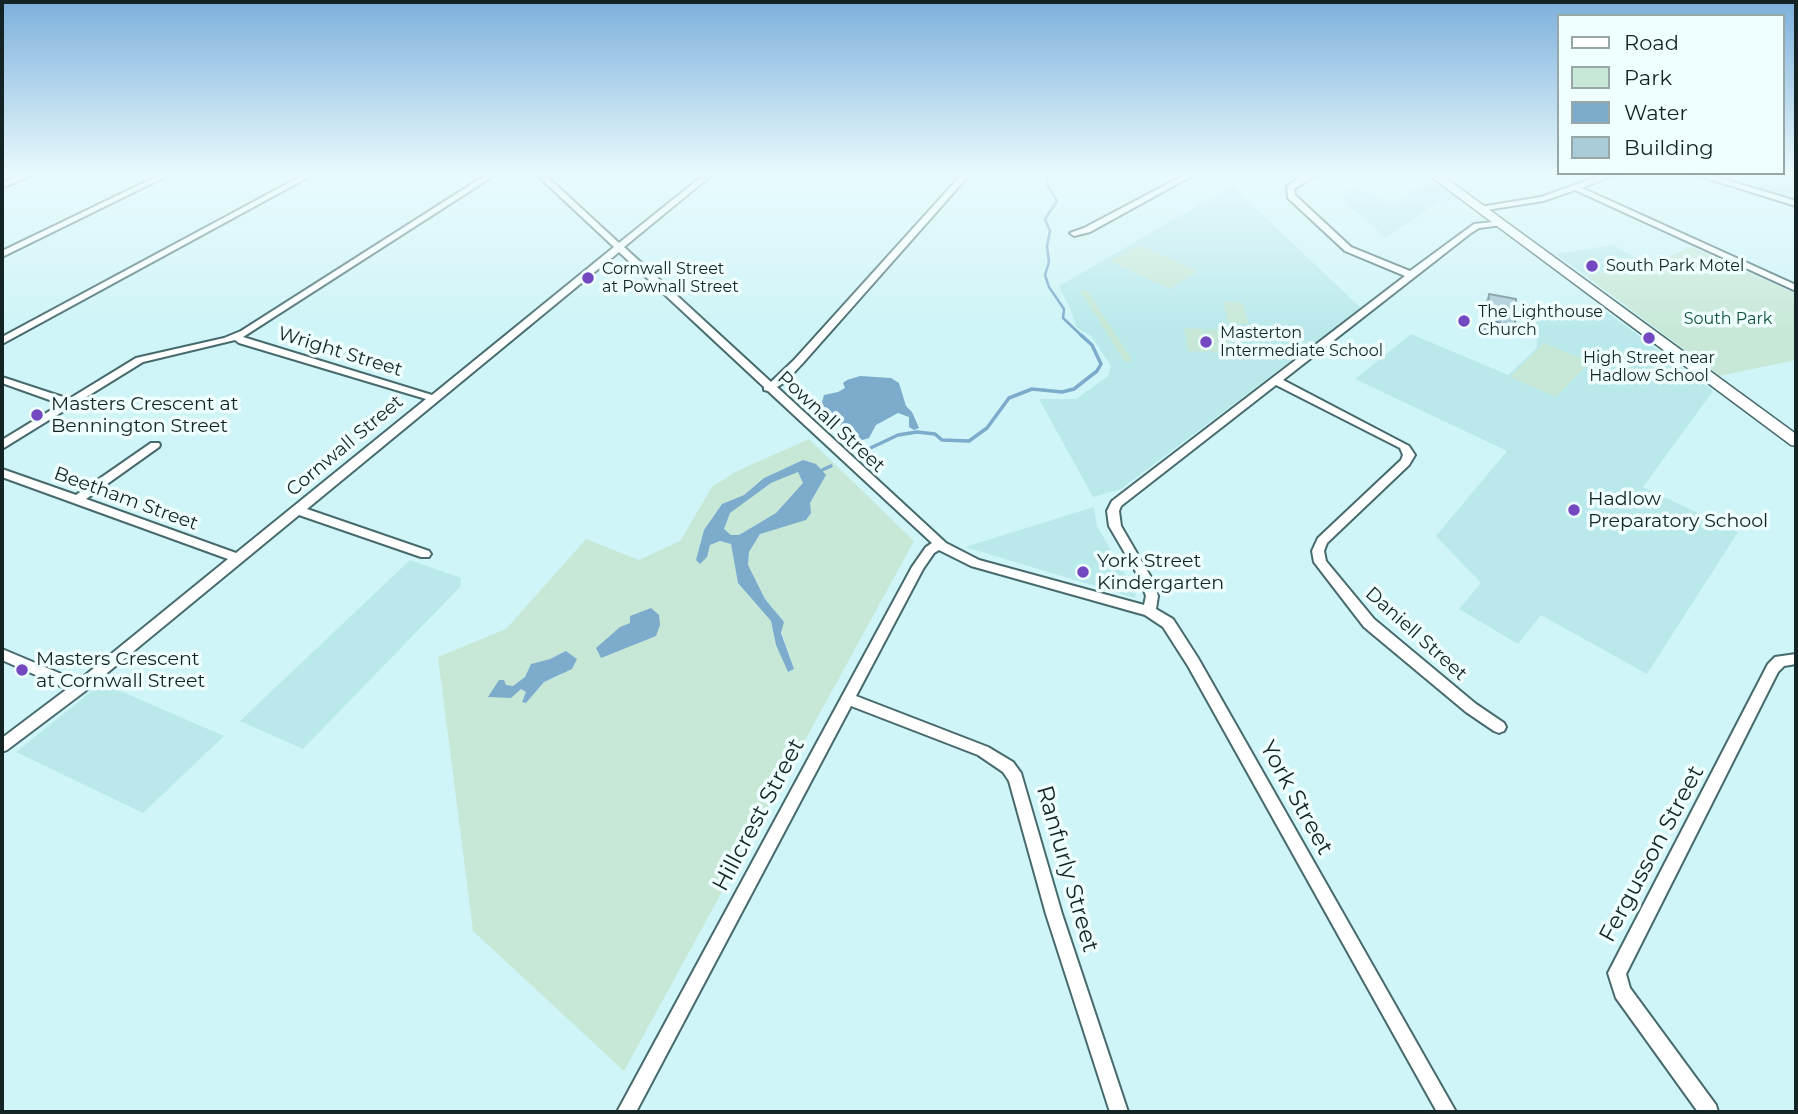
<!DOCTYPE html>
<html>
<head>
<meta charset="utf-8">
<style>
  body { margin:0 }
  #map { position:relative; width:1798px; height:1114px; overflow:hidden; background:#cff5f8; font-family:Montserrat,sans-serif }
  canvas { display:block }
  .frame { position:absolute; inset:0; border:4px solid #142324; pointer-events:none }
  .legend { position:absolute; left:1557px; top:14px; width:228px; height:161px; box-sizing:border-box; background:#effeff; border:2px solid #97a6a7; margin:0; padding:9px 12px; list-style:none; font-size:21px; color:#142324 }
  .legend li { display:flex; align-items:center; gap:14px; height:35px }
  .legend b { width:35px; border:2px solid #97a6a7 }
</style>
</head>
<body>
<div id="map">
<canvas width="1798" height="1114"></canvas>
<div class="frame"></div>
<ul class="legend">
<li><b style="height:9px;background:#fff"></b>Road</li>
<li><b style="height:19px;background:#c7e8d7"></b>Park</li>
<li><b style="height:19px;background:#7dabcb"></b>Water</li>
<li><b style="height:19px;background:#aaccd8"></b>Building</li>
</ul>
</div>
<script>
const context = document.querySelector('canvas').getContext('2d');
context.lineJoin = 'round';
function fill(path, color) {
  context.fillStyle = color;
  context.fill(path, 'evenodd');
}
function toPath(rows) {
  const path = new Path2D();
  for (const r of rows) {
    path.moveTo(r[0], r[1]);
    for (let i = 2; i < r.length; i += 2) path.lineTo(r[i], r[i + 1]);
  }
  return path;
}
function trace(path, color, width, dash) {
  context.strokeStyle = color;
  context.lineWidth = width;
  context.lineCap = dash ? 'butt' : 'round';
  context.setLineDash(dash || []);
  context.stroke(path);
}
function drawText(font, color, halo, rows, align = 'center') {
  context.font = font + ' Montserrat,sans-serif';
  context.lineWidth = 7;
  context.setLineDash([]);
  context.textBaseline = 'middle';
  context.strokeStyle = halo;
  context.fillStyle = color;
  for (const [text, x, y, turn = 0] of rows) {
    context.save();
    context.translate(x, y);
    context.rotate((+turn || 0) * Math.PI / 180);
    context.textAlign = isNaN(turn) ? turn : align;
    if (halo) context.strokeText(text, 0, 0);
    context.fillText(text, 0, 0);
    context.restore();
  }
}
fill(toPath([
  [1769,173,1796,173,1796,199,1756,187],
  [1434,183,1457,199,1438,202,1386,238,1341,199,1353,188,1395,203,1423,184],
  [1232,186,1361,308,1121,489,1093,497,1039,399,1076,399,1108,376,1111,366,1091,336,1076,327,1072,313,1059,286],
  [1613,245,1648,265,1585,275,1555,254],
  [1604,310,1713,391,1643,487,1738,532,1647,674,1541,615,1518,644,1459,609,1481,583,1436,536,1507,451,1355,379,1411,334,1508,375,1537,348,1536,316,1548,318],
  [1094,507,1097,526,1136,593,1135,598,965,547],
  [410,560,461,578,460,587,303,749,240,721],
  [102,683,224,736,143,813,16,752]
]), '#bae9ec');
fill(toPath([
  [1139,245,1198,271,1170,289,1110,261],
  [1692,247,1796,294,1796,360,1719,376,1585,275,1642,267],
  [1087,290,1133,361,1125,362,1080,291],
  [1223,301,1243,303,1249,324,1228,323],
  [1184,328,1204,329,1209,352,1188,351],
  [1206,329,1226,330,1231,353,1210,352],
  [1544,343,1590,362,1556,397,1510,377],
  [809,439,914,541,624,1071,473,931,438,657,506,629,586,539,639,560,680,541,712,487,735,472],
  [803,460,826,475,810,503,811,513,760,534,749,552,748,565,765,599,774,609,794,669,789,672,776,645,771,621,738,583,731,544,720,541,710,545,696,560,704,530,722,504,744,495,764,478],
  [566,651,561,675,544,682,526,703,526,692,521,689,489,697,499,680,504,680,506,685,513,686,525,677,531,664,550,659],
  [798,471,804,483,776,513,739,535,731,535,724,529,730,513,771,483]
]), '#c7e8d7');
fill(toPath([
  [860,376,891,378,899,383,906,406,912,412,919,428,914,430,909,427,909,417,898,413,876,425,869,438,856,442,840,426,842,418,824,411,821,406,824,395,838,392,845,388,843,383,847,380],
  [803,460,816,464,826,475,810,503,811,513,806,520,760,534,749,552,748,565,765,599,784,622,781,633,794,669,788,672,776,645,771,621,738,583,731,544,720,541,710,545,707,557,700,564,696,560,704,530,722,504,744,495,764,478],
  [798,472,803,483,776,513,739,535,731,535,724,529,730,513,771,483],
  [651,608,659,615,660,625,656,636,601,658,596,648,620,627,630,623,630,616],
  [566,651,577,659,572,669,544,682,526,703,522,702,526,692,521,689,511,698,488,697,499,680,504,680,506,685,513,686,525,677,531,664,550,659]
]), '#7dabcb');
trace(toPath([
  [1049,173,1046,176,1048,186,1057,201,1045,219,1050,231,1047,246,1049,262,1045,275,1049,287,1064,309,1063,318,1083,337]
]), '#7dabcb', 2.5);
trace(toPath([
  [862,452,898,435,917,432,935,434,942,440,969,441,987,428,1009,398,1032,389,1062,392,1074,389,1097,371,1101,364,1092,345,1081,335],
  [822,470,831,466]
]), '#7dabcb', 3.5);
const minor = toPath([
  [26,173,36,173,2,188,2,183,26,173],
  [164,173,173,173,2,257,2,251,164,173],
  [307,173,316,173,2,344,2,337,307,173],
  [489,173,498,173,243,337,432,395,614,247,535,173,543,173,619,243,706,173,714,173,624,247,771,382,794,360,963,173,971,173,802,364,785,382,777,387,946,543,979,560,1144,605,1146,596,1140,579,1109,526,1107,511,1112,501,1405,276,1345,251,1288,198,1287,186,1306,174,1325,173,1312,178,1294,189,1295,195,1351,247,1410,271,1474,224,1502,221,1502,225,1479,228,1471,233,1283,380,1409,446,1415,455,1409,465,1327,543,1324,551,1326,561,1374,619,1476,704,1504,723,1506,727,1504,731,1499,733,1494,731,1466,712,1364,627,1314,562,1312,551,1318,538,1401,460,1403,455,1400,448,1276,385,1121,506,1119,511,1121,526,1152,579,1158,596,1156,609,1173,619,1198,658,1456,1112,1437,1112,1188,666,1163,627,1145,615,971,566,939,550,934,553,923,569,856,696,988,747,1013,762,1021,773,1062,914,1128,1112,1110,1112,1046,914,1009,781,1003,772,978,755,851,706,636,1112,617,1112,912,567,926,547,932,543,768,391,764,390,764,387,619,252,307,509,429,551,431,554,429,557,421,557,299,515,84,692,7,750,2,752,2,738,67,689,2,660,2,649,78,681,228,559,2,477,2,469,76,495,151,443,159,443,160,445,159,447,86,499,236,553,426,399,239,343,235,340,143,362,2,449,2,440,61,404,2,383,2,377,69,399,136,358,224,338,241,331,489,173],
  [1188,173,1197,173,1090,232,1074,236,1070,233,1084,228,1188,173],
  [1608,173,1620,173,1582,188,1796,285,1796,291,1575,190,1543,201,1480,211,1476,209,1480,207,1541,197,1608,173],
  [1690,173,1703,173,1796,201,1796,206,1690,173],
  [1796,654,1796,664,1784,666,1778,672,1626,974,1630,988,1716,1105,1718,1112,1698,1112,1616,998,1608,973,1768,664,1775,657,1796,654]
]);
const highway = toPath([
  [1426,173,1439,173,1796,434,1796,446,1791,445,1426,173]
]);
trace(minor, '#476a6c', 4);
trace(highway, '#476a6c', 3);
fill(minor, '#fff');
fill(highway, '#fff');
fill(toPath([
  [1489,294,1515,326,1509,337,1482,331,1484,305]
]), '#92afba');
const building = toPath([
  [1489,294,1516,299,1515,326,1487,320,1489,294]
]);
fill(building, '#aaccd8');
trace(building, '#778f97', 2);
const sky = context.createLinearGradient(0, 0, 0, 329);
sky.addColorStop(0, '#7db0dc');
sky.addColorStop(0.53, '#e9fafc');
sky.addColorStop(1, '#e9fafc00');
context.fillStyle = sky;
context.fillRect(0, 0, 1798, 329);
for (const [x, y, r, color] of [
  [1592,266,7,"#7348c0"],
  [588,278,7,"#7348c0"],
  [1464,321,7,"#7348c0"],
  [1649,338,7,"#7348c0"],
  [1206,342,7,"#7348c0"],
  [37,415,7,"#7348c0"],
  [1574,510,7,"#7348c0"],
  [1083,572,7,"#7348c0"],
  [22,670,7,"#7348c0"]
]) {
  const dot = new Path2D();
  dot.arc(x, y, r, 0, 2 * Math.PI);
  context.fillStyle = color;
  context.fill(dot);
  trace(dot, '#effeff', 2.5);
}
drawText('16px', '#142324', '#effeff', [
  ["South Park Motel",1606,266],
  ["Cornwall Street",602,269],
  ["at Pownall Street",602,287],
  ["The Lighthouse",1478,312],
  ["Church",1478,330],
  ["Masterton",1220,333],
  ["Intermediate School",1220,351],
  ["High Street near",1649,358,"center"],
  ["Hadlow School",1649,376,"center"]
], 'left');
drawText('16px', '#0d523a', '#effeff', [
  ["South Park",1728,319]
]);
drawText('19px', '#142324', '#effeff', [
  ["Wright Street",340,352,17],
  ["Pownall Street",831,422,43],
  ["Cornwall Street",345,446,-40],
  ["Beetham Street",126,499,20],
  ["Daniell Street",1416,634,42]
]);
drawText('19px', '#142324', '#effeff', [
  ["Masters Crescent at",51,404],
  ["Bennington Street",51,426],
  ["Hadlow",1588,499],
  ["Preparatory School",1588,521],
  ["York Street",1097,561],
  ["Kindergarten",1097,583],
  ["Masters Crescent",36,659],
  ["at Cornwall Street",36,681]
], 'left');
drawText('23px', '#142324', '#effeff', [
  ["York Street",1296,798,61],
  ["Hillcrest Street",759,815,-62],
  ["Fergusson Street",1652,854,-62],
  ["Ranfurly Street",1067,869,74]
]);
</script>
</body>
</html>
